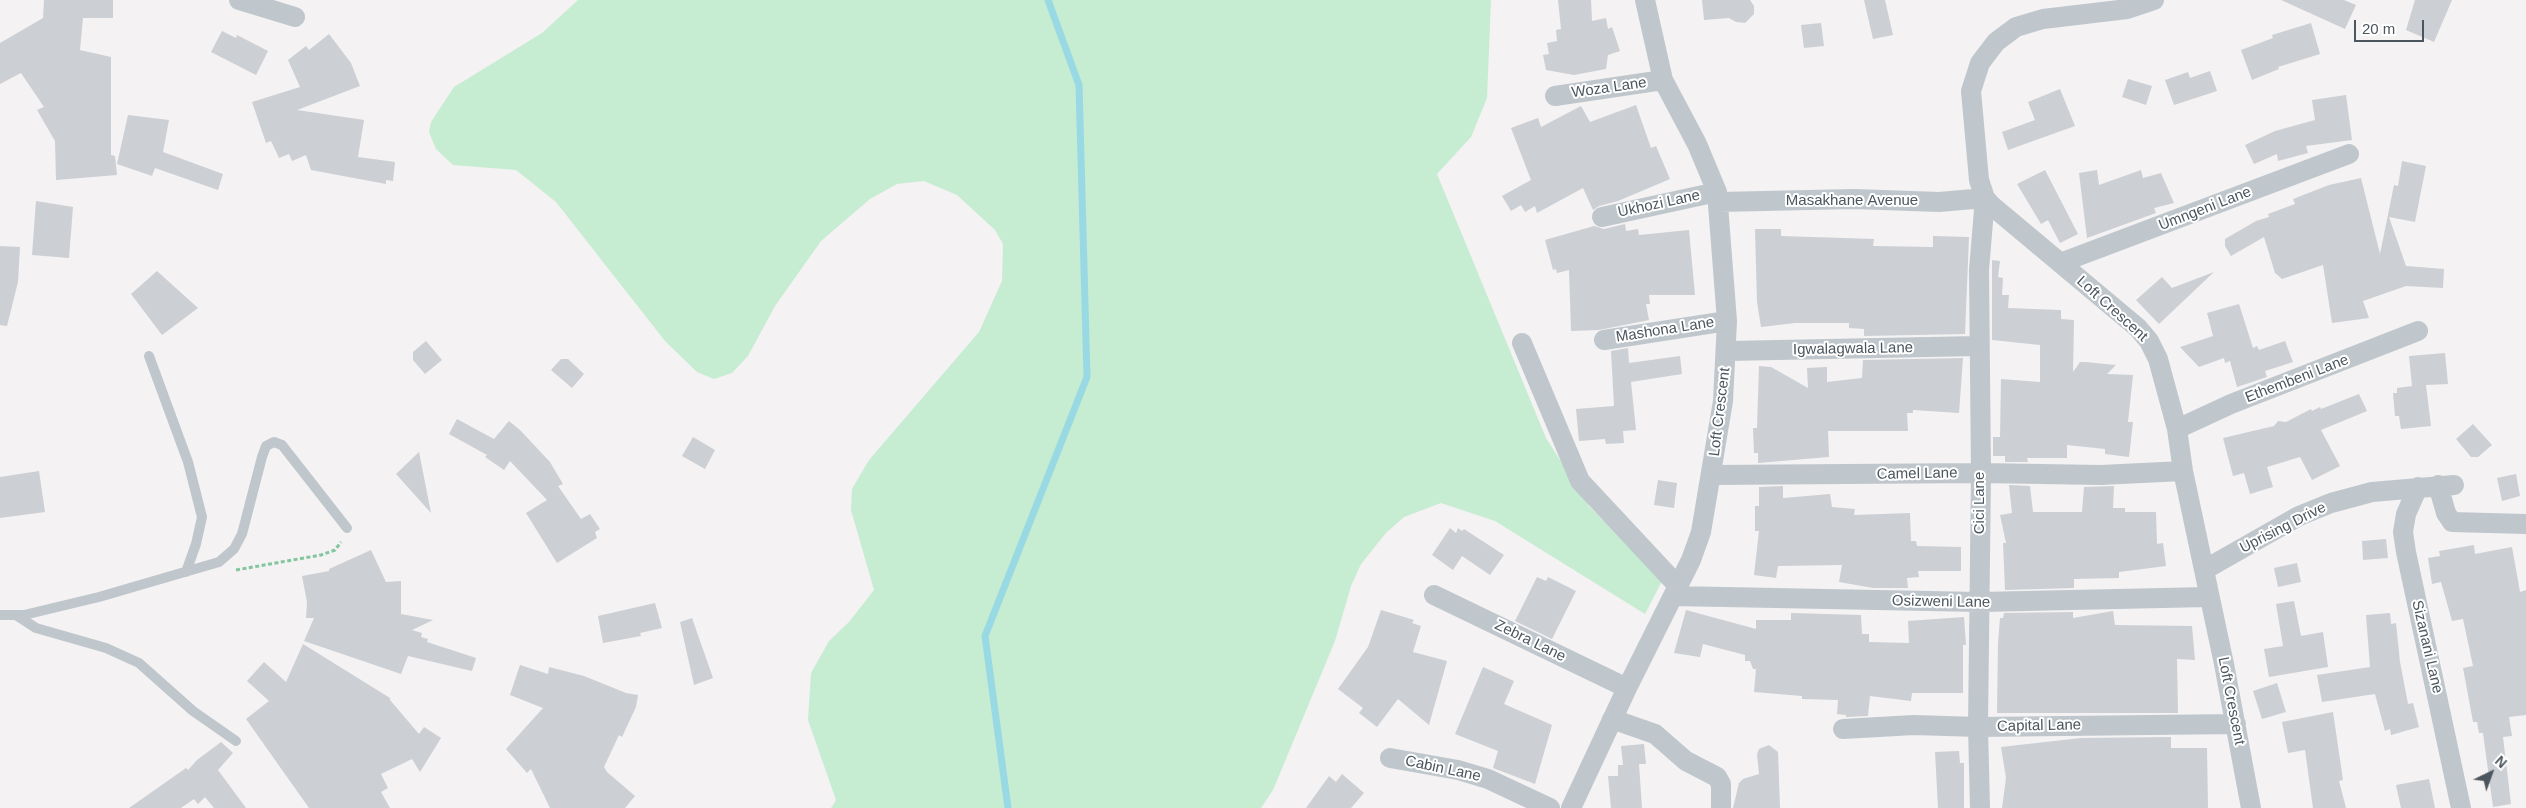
<!DOCTYPE html>
<html>
<head>
<meta charset="utf-8">
<style>
  body { margin:0 }
  #map { position:relative; width:2526px; height:808px; overflow:hidden; background:#f4f2f2; font-family:Arial,sans-serif }
  canvas { display:block }
  .north { position:absolute; left:2466px; top:748px; width:50px; height:50px; -webkit-text-stroke:4px #fff; paint-order:stroke; rotate:42deg; font-size:14px; font-weight:700; line-height:20px; text-align:center; color:#4c565e }
  .north::after { content:''; display:block; margin:auto; width:18px; height:22px; background:#4c565e; clip-path:polygon(50% 0,100% 100%,50% 72%,0 100%) }
  .scale { position:absolute; left:2354px; top:20px; width:70px; height:22px; box-sizing:border-box; border:2px solid #4c565e; border-top:0; padding-left:6px; font-size:15px; line-height:18px; white-space:nowrap; color:#4c565e; -webkit-text-stroke:4px #fff; paint-order:stroke }
</style>
</head>
<body>
<div id="map">
<canvas width="2526" height="808"></canvas>
<div class="north">N</div>
<div class="scale">20 m</div>
</div>
<script>
const context = document.querySelector('canvas').getContext('2d');
context.lineJoin = 'round';
function fill(path, color) {
  context.fillStyle = color;
  context.fill(path, 'evenodd');
}
function toPath(rows) {
  const path = new Path2D();
  for (const r of rows) {
    path.moveTo(r[0], r[1]);
    for (let i = 2; i < r.length; i += 2) path.lineTo(r[i], r[i + 1]);
  }
  return path;
}
function trace(path, color, width, dash) {
  context.strokeStyle = color;
  context.lineWidth = width;
  context.lineCap = dash ? 'butt' : 'round';
  context.setLineDash(dash || []);
  context.stroke(path);
}
function drawText(font, color, halo, rows, align = 'center') {
  context.font = font + ' Arial,sans-serif';
  context.lineWidth = 4;
  context.setLineDash([]);
  context.textBaseline = 'middle';
  context.strokeStyle = halo;
  context.fillStyle = color;
  for (const [text, x, y, turn = 0] of rows) {
    context.save();
    context.translate(x, y);
    context.rotate((+turn || 0) * Math.PI / 180);
    context.textAlign = isNaN(turn) ? turn : align;
    if (halo) context.strokeText(text, 0, 0);
    context.fillText(text, 0, 0);
    context.restore();
  }
}
fill(toPath([
  [578,0,1491,0,1487,98,1471,137,1437,174,1546,438,1589,506,1662,581,1645,614,1495,521,1441,503,1404,517,1386,533,1361,564,1351,586,1335,641,1273,790,1261,808,831,808,836,800,808,720,811,673,829,641,849,622,874,590,851,510,852,489,869,460,979,332,1002,281,1003,244,995,230,957,195,924,181,897,184,870,199,821,241,775,306,748,356,732,373,714,379,697,372,665,341,556,202,516,170,453,165,436,149,429,132,431,122,454,87,542,33]
]), '#c6ecd2');
trace(toPath([
  [1008,808,985,636,1087,377,1079,85,1048,0]
]), '#98d9e4', 7);
fill(toPath([
  [44,0,113,0,113,18,83,18,80,50,111,57,111,155,115,156,117,175,56,180,55,141,37,110,44,107,21,73,0,84,0,43,43,18],
  [1558,0,1591,0,1592,21,1606,18,1608,29,1612,27,1620,51,1608,55,1606,69,1574,75,1546,70,1543,55,1549,54,1547,43,1557,41,1556,30,1561,29],
  [1702,0,1750,0,1754,6,1754,14,1745,23,1736,22,1729,18,1704,20],
  [1864,0,1885,0,1893,35,1873,39],
  [2281,0,2344,0,2356,5,2345,29],
  [2415,0,2452,0,2434,42,2406,30],
  [1821,23,1824,46,1804,48,1801,25],
  [2311,23,2320,54,2278,67,2279,69,2252,80,2241,50,2273,38,2272,35],
  [222,31,236,38,237,35,268,51,256,75,211,52],
  [329,34,351,63,360,86,297,110,364,120,358,157,395,162,393,181,386,180,386,184,311,170,306,155,292,161,289,154,279,158,271,141,266,143,252,102,300,87,288,60,306,46,309,50],
  [2210,71,2217,91,2174,105,2165,80,2188,72,2190,78],
  [2128,79,2152,86,2146,105,2122,97],
  [2060,89,2075,126,2008,150,2002,132,2035,120,2028,102],
  [2346,95,2352,140,2306,146,2308,153,2278,161,2277,154,2254,164,2245,145,2275,131,2315,120,2312,100],
  [1636,105,1651,148,1656,146,1670,179,1618,201,1599,206,1593,210,1583,188,1537,213,1535,206,1525,212,1521,205,1511,211,1502,196,1531,180,1511,128,1538,118,1541,127,1581,106,1590,122],
  [128,115,169,120,163,152,223,174,218,190,155,168,152,176,117,164],
  [2402,161,2426,166,2415,222,2389,217,2406,266,2444,269,2443,288,2406,286,2363,301,2369,318,2332,323,2323,265,2282,279,2275,273,2264,237,2231,256,2225,246,2225,239,2256,221,2269,217,2268,214,2295,204,2293,199,2329,185,2361,178,2380,254,2394,185,2398,186],
  [2045,170,2078,234,2060,243,2048,220,2041,224,2017,184],
  [2097,170,2099,185,2141,170,2143,178,2161,173,2174,203,2154,208,2156,213,2087,238,2079,173],
  [36,201,73,207,69,258,32,255],
  [1625,224,1626,231,1638,229,1639,235,1689,230,1695,295,1649,295,1650,304,1646,304,1649,320,1599,330,1571,331,1569,270,1557,273,1556,269,1553,270,1545,240,1594,226,1604,229],
  [1755,229,1781,229,1781,236,1874,239,1873,246,1933,247,1933,236,1969,237,1965,334,1864,336,1864,329,1849,328,1849,323,1795,323,1761,327,1757,302],
  [0,246,20,247,18,282,7,326,0,325],
  [1992,260,2000,261,1998,277,2003,278,2002,295,2009,295,2008,308,2061,310,2061,319,2074,320,2073,372,2080,362,2085,362,2116,365,2107,374,2133,375,2128,422,2133,422,2129,457,2105,454,2105,449,2067,445,2067,458,2027,458,2028,462,2005,462,2005,456,1993,456,1993,437,2000,437,2001,379,2040,382,2040,345,1992,340],
  [157,271,198,308,162,335,131,294],
  [2214,272,2159,324,2136,300,2162,277,2172,288],
  [2239,304,2253,348,2257,346,2259,350,2285,341,2293,362,2265,371,2267,377,2237,387,2230,361,2225,363,2224,358,2199,367,2180,347,2213,336,2207,313],
  [426,341,442,360,425,374,413,360,413,352],
  [1628,348,1629,363,1680,356,1682,374,1631,382,1636,430,1623,431,1624,443,1606,444,1605,439,1579,441,1576,409,1614,406,1611,351],
  [2445,353,2448,384,2426,385,2431,426,2401,429,2399,416,2395,416,2393,393,2397,393,2397,388,2412,386,2409,356],
  [1963,358,1959,413,1913,410,1913,413,1907,413,1908,431,1828,431,1829,457,1758,463,1758,453,1754,453,1753,428,1757,428,1759,366,1771,367,1808,388,1807,368,1827,367,1827,382,1862,378,1863,360],
  [561,359,568,359,584,374,572,388,551,370],
  [2359,394,2367,411,2321,430,2340,466,2312,480,2300,457,2267,467,2273,487,2250,494,2244,473,2233,476,2223,438,2274,426,2278,421,2286,422,2311,409,2312,411,2320,407,2321,409],
  [457,419,494,439,509,421,520,430,550,462,563,484,558,486,581,519,590,514,600,529,595,532,597,538,557,563,526,513,547,500,510,461,504,470,485,457,487,455,449,434],
  [2473,424,2492,445,2478,457,2471,457,2456,439],
  [693,437,715,450,705,469,682,456],
  [419,452,431,513,396,474],
  [39,471,45,512,0,518,0,477],
  [2516,474,2520,496,2502,501,2497,478],
  [1658,480,1677,483,1674,508,1654,505],
  [2009,485,2030,486,2033,512,2082,512,2084,487,2114,486,2113,508,2125,508,2125,512,2156,512,2157,544,2163,543,2166,566,2119,572,2119,578,2074,579,2074,588,2005,590,2003,543,2006,543,2000,515,2012,513],
  [1783,486,1783,498,1830,494,1832,507,1855,509,1854,515,1910,513,1911,541,1916,541,1917,546,1961,547,1961,571,1918,571,1919,577,1907,578,1908,588,1873,588,1839,582,1842,565,1778,566,1776,578,1754,575,1759,531,1755,531,1755,506,1759,506,1759,487],
  [1450,528,1456,533,1458,528,1462,531,1464,529,1504,555,1490,575,1462,556,1453,570,1432,555],
  [2386,539,2388,558,2363,560,2362,541],
  [2474,545,2475,554,2512,547,2520,592,2526,590,2526,715,2509,717,2512,736,2503,737,2511,804,2493,807,2483,733,2479,733,2477,722,2473,722,2463,668,2473,666,2463,619,2452,621,2441,582,2432,584,2428,558,2440,556,2439,551],
  [371,550,386,582,401,581,401,614,433,620,412,630,422,633,421,637,428,639,427,642,476,658,472,671,408,656,401,674,304,641,314,618,306,618,307,602,302,576,329,571,329,569],
  [2297,563,2301,582,2278,587,2274,568],
  [1537,577,1546,581,1548,577,1576,591,1552,639,1515,621],
  [2294,601,2301,636,2323,632,2328,667,2269,677,2264,649,2283,646,2276,604],
  [655,603,662,628,640,633,641,636,603,643,598,616],
  [1381,610,1414,620,1412,623,1421,626,1413,652,1447,661,1429,725,1398,699,1377,727,1359,713,1363,708,1338,689,1368,647],
  [1686,610,1756,629,1756,620,1791,620,1791,613,1861,615,1862,634,1869,634,1869,642,1909,643,1908,621,1964,617,1966,645,1963,645,1963,693,1912,693,1911,701,1870,696,1868,716,1846,717,1846,715,1837,714,1838,700,1802,699,1802,696,1754,692,1756,669,1753,669,1750,661,1745,661,1745,655,1703,644,1700,657,1674,653],
  [2113,611,2115,625,2192,626,2195,660,2177,659,2178,713,1997,713,1998,643,2000,618,2003,618,2004,613,2073,612,2073,618],
  [2390,613,2391,624,2396,623,2400,662,2408,704,2413,703,2419,727,2391,735,2390,729,2385,731,2375,694,2322,702,2317,675,2370,667,2366,615],
  [692,618,713,678,694,685,680,622],
  [303,644,390,698,390,700,419,734,424,727,441,738,420,772,412,759,381,774,388,788,381,792,390,808,309,808,246,719,269,701,247,681,264,662,286,682],
  [520,665,548,674,549,667,584,676,626,693,638,695,636,707,622,737,619,735,604,767,607,772,635,796,625,808,550,808,531,769,527,773,506,749,543,708,510,695],
  [1483,667,1514,681,1504,704,1552,725,1535,784,1493,768,1498,751,1455,734],
  [2277,683,2286,712,2262,719,2253,691],
  [2333,712,2343,780,2339,781,2346,808,2313,808,2305,750,2288,753,2282,722],
  [2171,737,2171,748,2207,748,2208,808,2002,808,2006,778,2001,747,2081,738],
  [221,742,233,753,218,770,246,808,214,808,205,797,198,804,194,799,181,808,129,808,186,768,188,770,197,760],
  [1644,744,1646,764,1639,764,1642,808,1611,808,1608,776,1618,776,1618,765,1623,765,1621,746],
  [1769,745,1778,752,1780,808,1733,808,1739,783,1743,779,1759,774,1757,754,1759,749],
  [1959,751,1960,763,1964,763,1964,808,1938,808,1935,752],
  [1342,774,1364,793,1351,808,1306,808,1329,776,1336,782],
  [2429,779,2435,808,2401,808,2396,785]
]), '#cccfd4');
trace(toPath([
  [236,570,321,555,335,550,341,542]
]), '#82c6a0', 3, [4, 2.5]);
trace(toPath([
  [149,356,188,462,202,517,196,544,186,572],
  [0,615,24,615,99,597,219,562,234,549,242,534,262,457,266,446,274,442,282,445,347,528],
  [16,615,36,628,106,648,139,663,193,711,236,741]
]), '#bfc7cd', 10);
trace(toPath([
  [239,0,295,17],
  [2154,0,2127,9,2043,19,2016,27,1996,42,1980,63,1971,91,1979,180,1985,198,1991,205,2138,328,2149,341,2158,359,2177,429,2183,471,2224,664,2251,808],
  [1555,96,1663,80],
  [1719,202,1854,199,1939,202,1985,198,1979,270,1981,473,1978,727,1980,808],
  [1602,217,1717,192],
  [2060,263,2349,154],
  [1604,340,1727,321],
  [1522,343,1580,481,1678,586],
  [1727,351,1979,346],
  [2177,429,2231,404,2418,331],
  [1712,475,1981,473,2101,475,2183,471],
  [2438,485,2446,513,2452,522,2526,524],
  [2418,487,2406,514,2403,532,2406,552,2461,808],
  [2204,570,2299,516,2331,503,2372,492,2454,485],
  [1434,595,1627,688],
  [1673,596,1980,602,2208,597],
  [1612,719,1655,734,1686,761,1717,777,1721,784,1721,808],
  [1843,729,1914,725,1978,727,2236,724],
  [1390,758,1458,770,1488,779,1550,808],
  [1571,808,1627,688,1691,560,1701,532,1723,401,1727,321,1717,192,1697,144,1663,80,1645,0]
]), '#bfc7cd', 20);
drawText('15px', '#4c565e', '#fff', [
  ["Woza Lane",1609,88,-8],
  ["Masakhane Avenue",1852,201],
  ["Ukhozi Lane",1659,204,-12],
  ["Umngeni Lane",2205,209,-21],
  ["Loft Crescent",2112,309,42],
  ["Mashona Lane",1665,330,-9],
  ["Igwalagwala Lane",1853,349,-1],
  ["Ethembeni Lane",2297,379,-21],
  ["Loft Crescent",1720,412,-83],
  ["Camel Lane",1917,474,-1],
  ["Cici Lane",1980,503,-90],
  ["Uprising Drive",2283,528,-27],
  ["Osizweni Lane",1941,602,1],
  ["Zebra Lane",1530,641,26],
  ["Sizanani Lane",2427,647,77],
  ["Loft Crescent",2231,701,79],
  ["Capital Lane",2039,726,-1],
  ["Cabin Lane",1443,769,12]
]);
</script>
</body>
</html>
